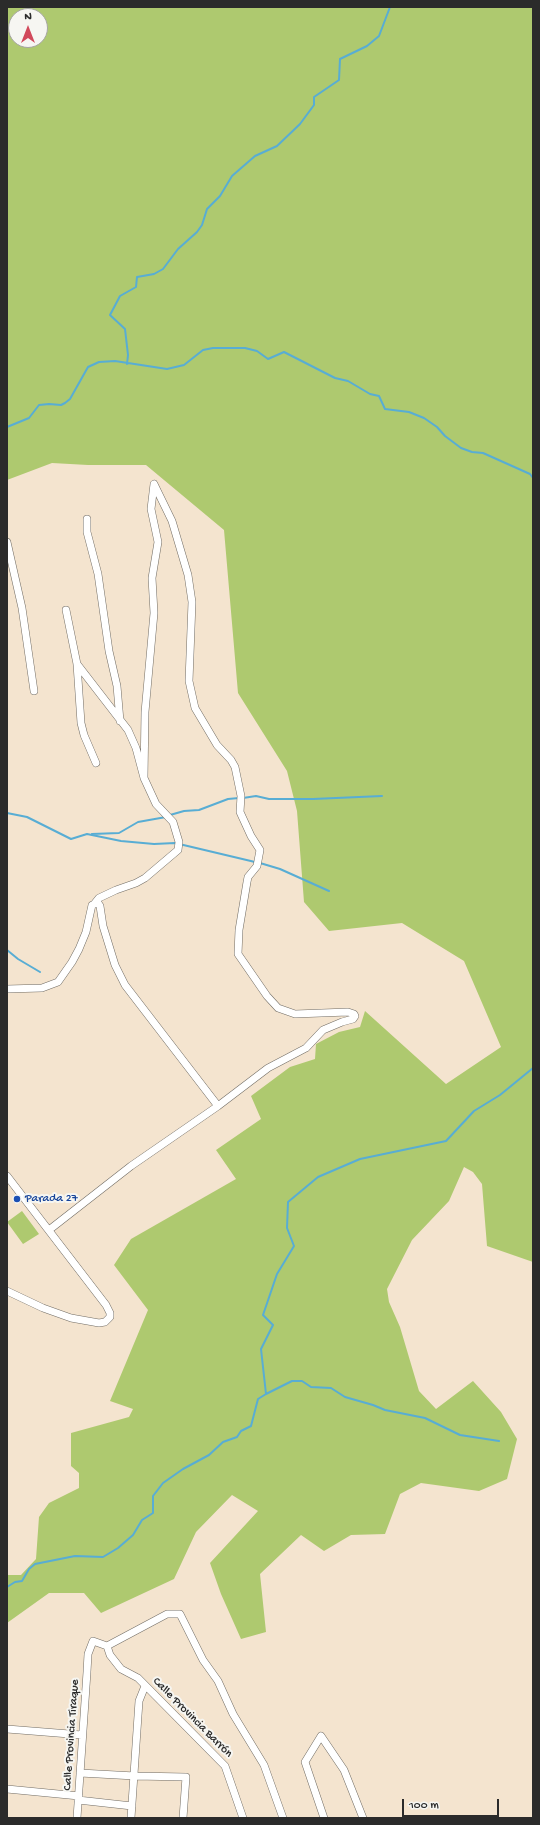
<!DOCTYPE html>
<html>
<head>
<meta charset="utf-8">
<style>
  body { margin:0 }
  #map { position:relative; width:540px; height:1825px; overflow:hidden; background:#f4e4cf; font-family:"Gochi Hand",sans-serif }
  canvas { display:block }
  .frame { position:absolute; inset:0; border:8px solid #2b2b2b; pointer-events:none }
  .north { position:absolute; left:8px; top:8px; width:40px; height:40px; box-sizing:border-box; background:#f6f6f2; border:1px solid #a5a5a2; border-radius:50%; rotate:0deg; font-size:11px; font-weight:700; line-height:16px; text-align:center; color:#2b2b2b }
  .north::after { content:''; display:block; margin:auto; width:14px; height:18px; background:#d1495b; clip-path:polygon(50% 0,100% 100%,50% 72%,0 100%) }
  .scale { position:absolute; left:402px; top:1799px; width:97px; height:18px; box-sizing:border-box; border:2px solid #2b2b2b; border-top:0; padding-left:5px; font-size:12px; line-height:14px; white-space:nowrap; color:#2b2b2b; -webkit-text-stroke:3px #f6f6f2; paint-order:stroke }
</style>
</head>
<body>
<div id="map">
<canvas width="540" height="1825"></canvas>
<div class="frame"></div>
<div class="north">N</div>
<div class="scale">100 m</div>
</div>
<script>
const context = document.querySelector('canvas').getContext('2d');
context.lineJoin = 'round';
function fill(path, color) {
  context.fillStyle = color;
  context.fill(path, 'evenodd');
}
function toPath(rows) {
  const path = new Path2D();
  for (const r of rows) {
    path.moveTo(r[0], r[1]);
    for (let i = 2; i < r.length; i += 2) path.lineTo(r[i], r[i + 1]);
  }
  return path;
}
function trace(path, color, width, dash) {
  context.strokeStyle = color;
  context.lineWidth = width;
  context.lineCap = dash ? 'butt' : 'round';
  context.setLineDash(dash || []);
  context.stroke(path);
}
function drawText(font, color, halo, rows, align = 'center') {
  context.font = font + ' "Gochi Hand",sans-serif';
  context.lineWidth = 4;
  context.setLineDash([]);
  context.textBaseline = 'middle';
  context.strokeStyle = halo;
  context.fillStyle = color;
  for (const [text, x, y, turn = 0] of rows) {
    context.save();
    context.translate(x, y);
    context.rotate((+turn || 0) * Math.PI / 180);
    context.textAlign = isNaN(turn) ? turn : align;
    if (halo) context.strokeText(text, 0, 0);
    context.fillText(text, 0, 0);
    context.restore();
  }
}
fill(toPath([
  [7,7,533,7,533,1262,487,1246,482,1184,473,1172,464,1167,449,1201,412,1240,387,1289,389,1302,400,1327,419,1391,436,1409,473,1381,501,1412,517,1439,507,1479,479,1491,421,1483,400,1494,385,1534,351,1535,324,1551,301,1535,260,1574,266,1632,241,1639,221,1594,210,1563,258,1511,232,1495,196,1532,174,1579,101,1613,84,1593,49,1593,7,1623,7,1575,21,1575,36,1559,39,1517,49,1503,79,1488,79,1473,71,1466,71,1433,129,1417,133,1409,110,1401,148,1310,114,1265,131,1239,236,1179,216,1150,261,1119,251,1096,290,1067,315,1059,316,1044,339,1032,360,1027,365,1011,446,1084,501,1047,464,961,402,923,329,931,304,902,297,811,287,771,238,693,224,530,146,465,88,465,52,463,7,480],
  [16,16,40,16,40,40,16,40],
  [22,1211,39,1234,23,1244,7,1222]
]), '#aec96f');
trace(toPath([
  [127,364,128,355,125,329,110,315,120,296,136,287,137,277,154,274,163,269,178,249,197,232,202,225,207,209,220,196,232,176,255,156,277,146,300,124,314,105,314,97,339,80,340,59,367,46,379,36,390,7],
  [7,427,29,418,39,405,49,404,61,405,65,403,70,399,88,367,99,362,115,361,167,369,184,365,203,350,213,348,245,348,257,351,268,359,284,352,335,378,348,381,370,394,379,396,385,409,409,412,424,418,437,427,445,436,461,448,472,452,483,453,530,474,533,478],
  [243,798,256,796,269,799,313,799,382,796],
  [7,813,27,817,71,839,87,834,121,841,154,844,175,843,255,862],
  [170,815,184,811,199,810,228,799,239,798],
  [92,834,119,833,138,822,166,817],
  [260,863,280,869,329,891],
  [7,950,18,959,40,972],
  [266,1394,292,1381,302,1381,311,1387,331,1388,345,1397,373,1405,385,1410,425,1418,460,1435,499,1441],
  [7,1587,15,1582,22,1581,29,1569,35,1564,75,1556,103,1557,118,1548,133,1535,142,1520,153,1513,153,1496,163,1483,183,1469,209,1455,223,1442,237,1437,241,1431,251,1426,258,1399,266,1394,261,1349,273,1325,263,1315,277,1274,294,1246,287,1228,288,1202,318,1177,360,1159,446,1141,474,1111,500,1095,533,1068]
]), '#58add4', 2);
const minor = toPath([
  [87,519,87,532,98,574,109,651,117,686,120,721],
  [7,542,22,608,34,691],
  [66,610,77,664,81,723,84,735,96,763],
  [77,664,128,730,136,748,144,778,156,804,173,822,179,842,178,850,145,878,136,883,116,890,99,898,95,903],
  [7,989,42,988,58,982,72,962,79,949,86,932,92,905,98,903,100,906,103,926,115,965,125,985,218,1106],
  [7,1176,106,1305,110,1313,110,1317,105,1322,99,1323,71,1318,43,1308,7,1291],
  [49,1230,131,1166,218,1106,268,1068,306,1048,323,1030,342,1022,353,1019,355,1016,354,1014,348,1012,295,1014,278,1008,267,996,238,954,239,930,247,882,248,877,257,866,260,850,251,836,240,812,241,796,235,767,231,760,217,745,195,708,189,681,192,602,188,575,172,521,154,484,151,509,158,542,152,578,154,613,145,712,144,778],
  [107,1646,110,1655,121,1669,138,1678,225,1766,243,1818],
  [7,1729,82,1735],
  [80,1773,135,1776,186,1777,183,1818],
  [7,1789,79,1796],
  [78,1800,132,1806],
  [77,1818,87,1672,88,1654,93,1641,107,1646,167,1614,180,1614,203,1660,218,1681,233,1714,264,1765,283,1818],
  [131,1818,139,1701,145,1686],
  [324,1818,305,1762,321,1736,344,1770,363,1818]
]);
trace(minor, '#716c64', 8);
trace(minor, '#fff', 7);
for (const [x, y, r, color] of [
  [17,1199,4,"#1a4fb4"]
]) {
  const dot = new Path2D();
  dot.arc(x, y, r, 0, 2 * Math.PI);
  context.fillStyle = color;
  context.fill(dot);
  trace(dot, '#f6f6f2', 1.5);
}
drawText('12px', '#164399', '#f6f6f2', [
  ["Parada 27",25,1199]
], 'left');
drawText('12px', '#2b2b2b', '#f6f6f2', [
  ["Calle Provincia Barrón",192,1718,45],
  ["Calle Provincia Tiraque",72,1735,-86]
]);
</script>
</body>
</html>
